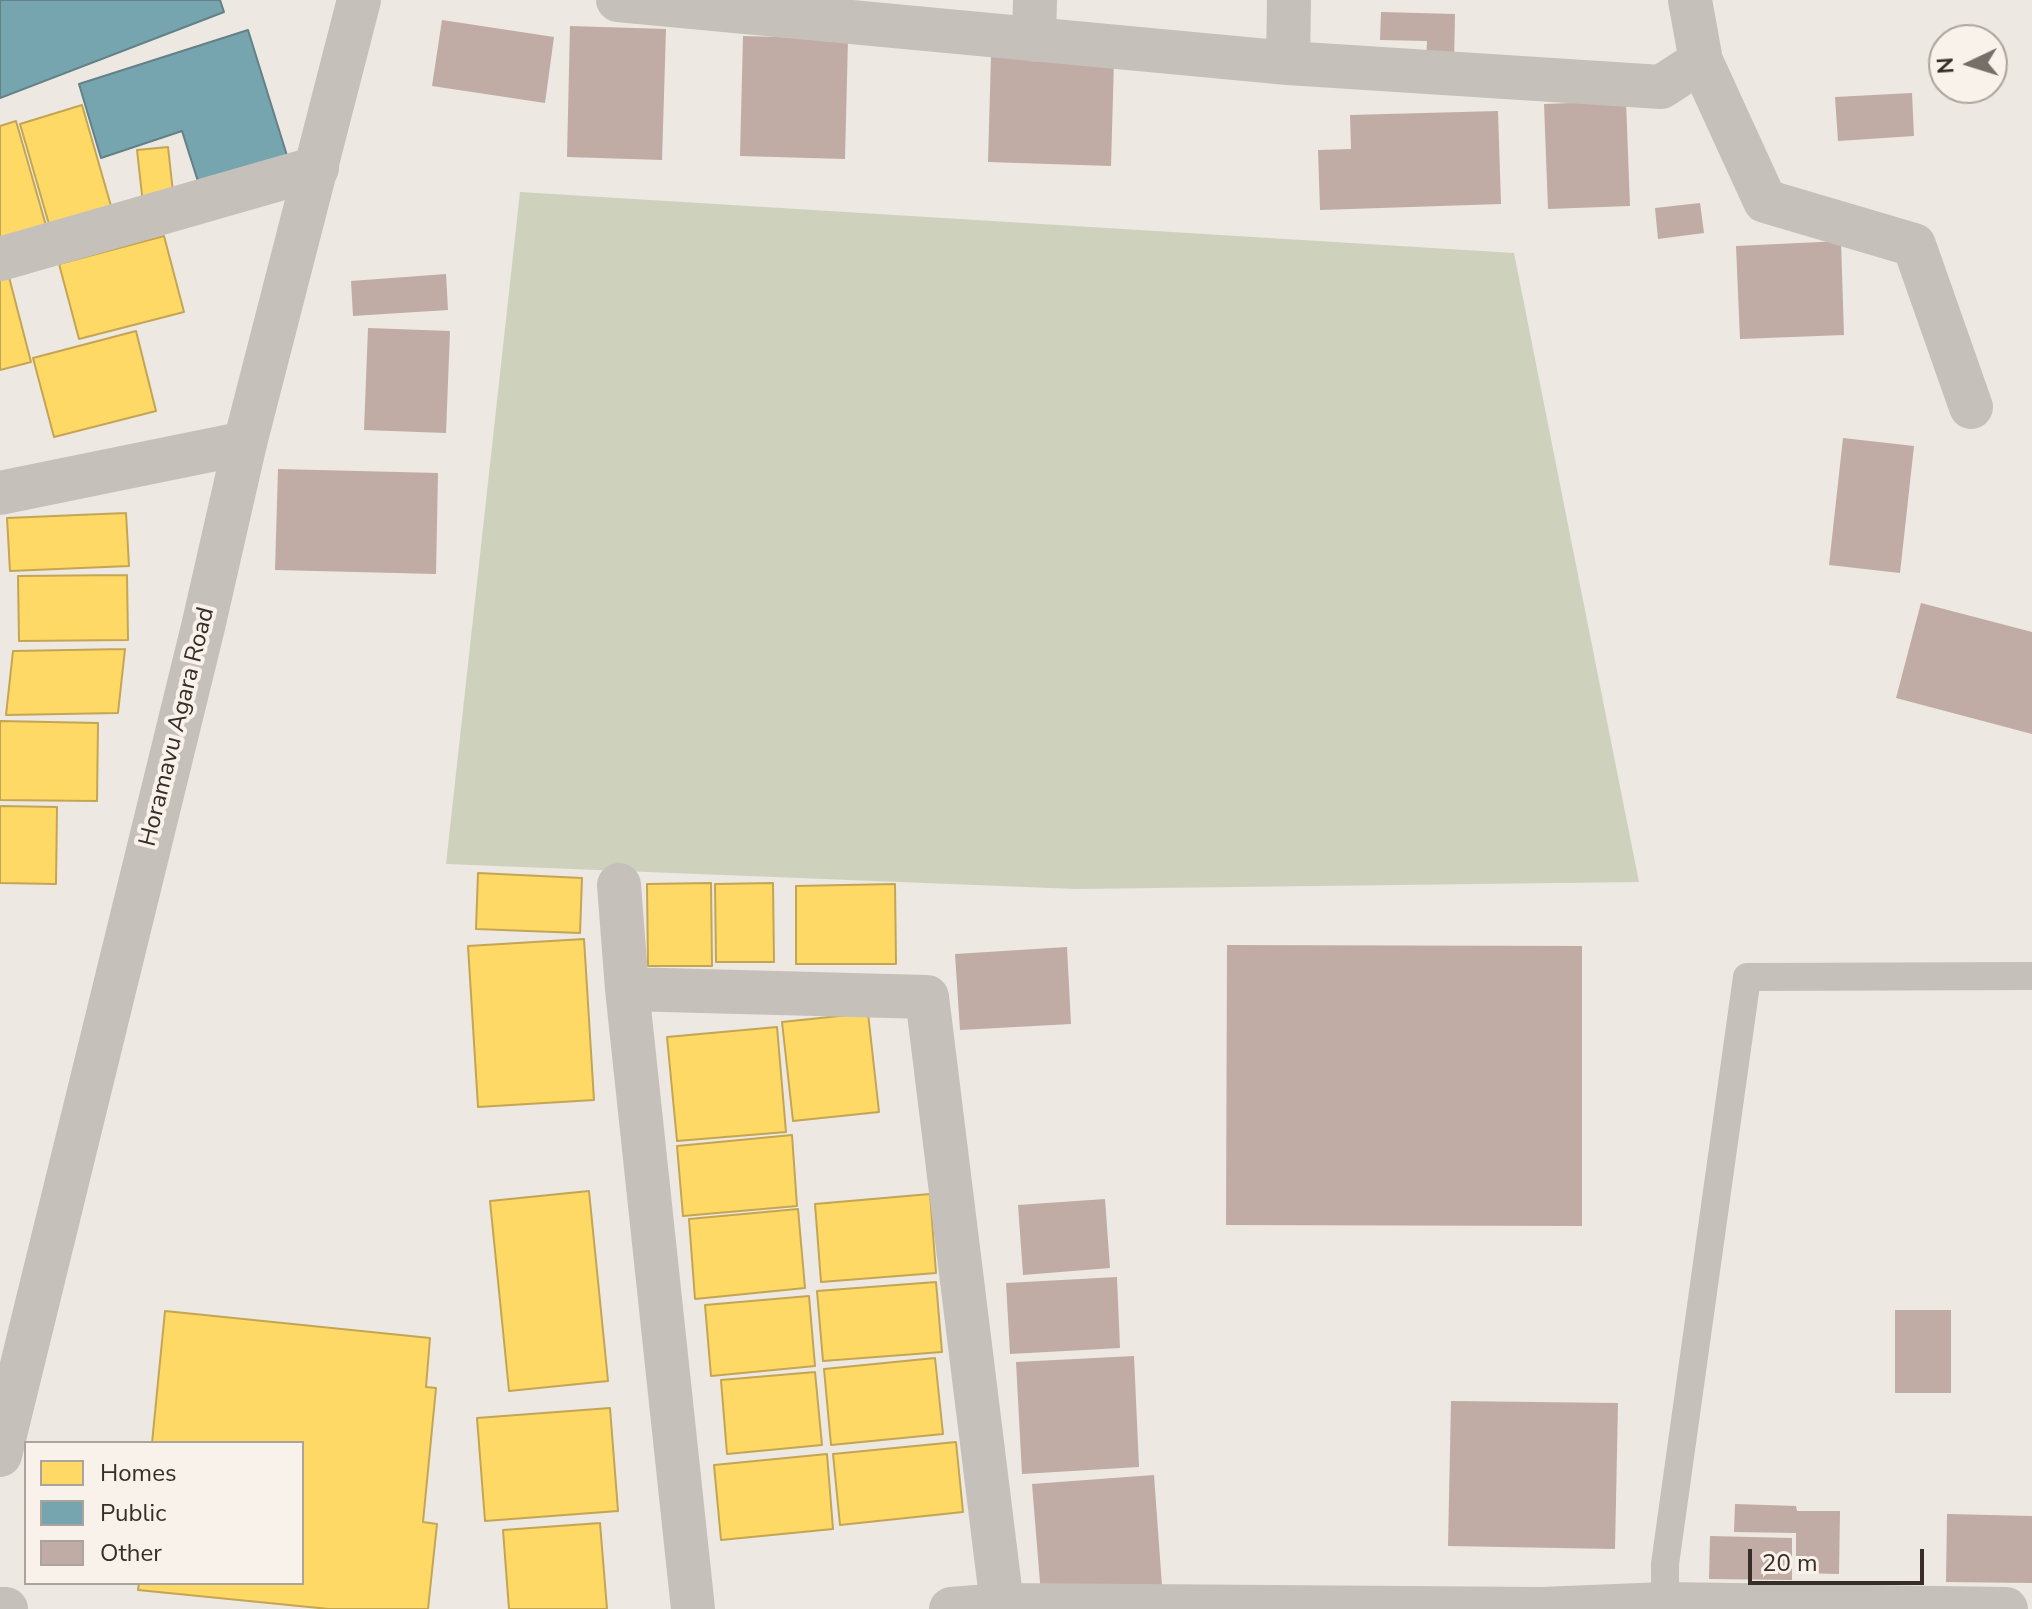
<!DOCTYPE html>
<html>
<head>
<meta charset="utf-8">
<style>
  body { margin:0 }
  #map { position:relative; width:2032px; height:1609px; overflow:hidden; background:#ede8e2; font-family:"Nunito Sans",sans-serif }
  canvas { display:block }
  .legend { position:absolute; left:24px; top:1441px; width:280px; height:144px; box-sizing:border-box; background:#f9f2ea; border:2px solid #aba39d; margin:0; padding:10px 14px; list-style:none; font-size:24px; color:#372d29 }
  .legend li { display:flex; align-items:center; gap:16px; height:40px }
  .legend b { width:40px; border:2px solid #aba39d }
  .north { position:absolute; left:1928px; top:24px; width:80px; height:80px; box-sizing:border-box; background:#f9f2ea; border:2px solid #aba39d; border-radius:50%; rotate:266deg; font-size:22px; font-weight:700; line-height:32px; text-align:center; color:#372d29 }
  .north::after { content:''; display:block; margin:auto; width:28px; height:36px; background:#776e6a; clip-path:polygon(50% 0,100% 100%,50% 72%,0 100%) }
  .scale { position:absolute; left:1748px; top:1549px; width:176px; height:36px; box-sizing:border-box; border:4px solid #372d29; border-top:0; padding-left:10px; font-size:24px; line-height:28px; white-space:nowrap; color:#372d29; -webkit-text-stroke:6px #f9f2ea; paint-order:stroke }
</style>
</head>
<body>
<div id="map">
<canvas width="2032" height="1609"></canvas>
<ul class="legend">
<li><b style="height:22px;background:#ffd966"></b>Homes</li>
<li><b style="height:22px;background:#76a5af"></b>Public</li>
<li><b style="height:22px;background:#c0aca4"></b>Other</li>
</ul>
<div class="north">N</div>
<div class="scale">20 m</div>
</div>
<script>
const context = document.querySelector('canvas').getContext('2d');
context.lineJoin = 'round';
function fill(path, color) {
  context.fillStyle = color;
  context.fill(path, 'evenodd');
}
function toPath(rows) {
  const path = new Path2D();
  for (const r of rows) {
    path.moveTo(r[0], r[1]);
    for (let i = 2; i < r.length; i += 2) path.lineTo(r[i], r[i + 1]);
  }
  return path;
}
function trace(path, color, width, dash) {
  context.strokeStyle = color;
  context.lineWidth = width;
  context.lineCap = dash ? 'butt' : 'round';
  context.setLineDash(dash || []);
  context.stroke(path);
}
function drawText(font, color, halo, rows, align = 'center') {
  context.font = font + ' "Nunito Sans",sans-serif';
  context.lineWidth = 8;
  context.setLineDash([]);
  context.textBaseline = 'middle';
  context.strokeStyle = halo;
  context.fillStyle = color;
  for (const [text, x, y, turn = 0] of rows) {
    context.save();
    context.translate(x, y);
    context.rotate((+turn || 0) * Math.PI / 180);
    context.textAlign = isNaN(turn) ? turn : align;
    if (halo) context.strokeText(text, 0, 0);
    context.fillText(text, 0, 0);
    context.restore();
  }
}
fill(toPath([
  [520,192,1514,253,1639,882,1076,889,446,864]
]), '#ced2bd');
const homes = toPath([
  [82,105,113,213,51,231,20,124,82,105],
  [16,121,47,229,0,242,0,126,16,121],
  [168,147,174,201,143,204,137,150,168,147],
  [164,236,184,312,79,339,59,264,164,236],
  [9,277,31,362,0,370,0,280,9,277],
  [136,331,156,411,54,437,33,358,136,331],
  [126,513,129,566,10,571,7,518,126,513],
  [127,575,128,640,19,641,18,576,127,575],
  [125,649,118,713,6,715,13,651,125,649],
  [0,721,98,723,97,801,0,800,0,721],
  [0,806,57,807,56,884,0,883,0,806],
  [478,873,582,878,580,933,476,929,478,873],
  [711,883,712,966,648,966,647,884,711,883],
  [773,883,774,962,716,962,715,884,773,883],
  [895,884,896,964,796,964,796,886,895,884],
  [584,939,594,1100,478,1107,468,946,584,939],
  [868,1013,879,1112,793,1121,782,1022,868,1013],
  [777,1027,786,1132,677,1141,667,1037,777,1027],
  [792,1135,797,1206,683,1216,677,1146,792,1135],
  [589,1191,608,1381,509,1391,490,1201,589,1191],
  [930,1194,936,1273,821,1282,815,1204,930,1194],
  [798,1209,805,1288,695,1299,689,1219,798,1209],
  [936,1282,942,1352,823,1361,817,1291,936,1282],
  [809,1296,815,1366,711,1376,705,1305,809,1296],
  [165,1311,430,1338,426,1387,436,1388,423,1522,437,1524,428,1609,329,1609,138,1590,139,1583,302,1583,302,1443,152,1443,165,1311],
  [935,1358,943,1434,831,1445,824,1369,935,1358],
  [815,1372,822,1445,727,1454,721,1380,815,1372],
  [610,1408,618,1511,485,1521,477,1418,610,1408],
  [956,1442,963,1512,840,1525,833,1454,956,1442],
  [827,1454,833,1529,721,1540,714,1465,827,1454],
  [600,1523,607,1609,509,1609,503,1530,600,1523]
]);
fill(homes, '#ffd966');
trace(homes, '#c3a554', 2);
const public = toPath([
  [0,0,220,0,224,12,0,98,0,0],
  [248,30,289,162,201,191,182,131,101,158,79,84,248,30]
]);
fill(public, '#76a5af');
trace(public, '#638187', 2);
fill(toPath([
  [1381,12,1455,14,1454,62,1426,61,1427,41,1380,40],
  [442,20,554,37,545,103,432,86],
  [570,26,666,29,662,160,567,157],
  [743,36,848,39,845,159,740,156],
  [991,56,1114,60,1111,166,988,162],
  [1912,93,1914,136,1838,141,1835,97],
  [1626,101,1630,206,1548,209,1544,104],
  [1498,111,1501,204,1320,210,1318,150,1351,149,1350,115],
  [1700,203,1704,233,1658,239,1655,208],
  [1841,241,1844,335,1740,339,1736,246],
  [446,274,448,310,353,316,351,281],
  [368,328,450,331,446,433,364,430],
  [1843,438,1914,446,1900,573,1829,565],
  [278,469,438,473,436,574,275,570],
  [1921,603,2032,632,2032,734,1896,698],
  [1227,945,1582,946,1582,1226,1226,1225],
  [1067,947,1071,1024,960,1030,955,954],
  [1105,1199,1110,1268,1023,1275,1018,1205],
  [1117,1277,1120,1348,1010,1354,1006,1283],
  [1895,1310,1951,1310,1951,1393,1895,1393],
  [1134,1356,1139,1467,1022,1474,1016,1362],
  [1451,1401,1618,1403,1615,1549,1448,1546],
  [1154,1475,1162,1586,1041,1595,1032,1484],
  [1735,1504,1796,1506,1797,1511,1840,1511,1839,1574,1796,1573,1796,1533,1734,1532],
  [1947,1514,2032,1516,2032,1583,1946,1582],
  [1710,1536,1792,1538,1792,1580,1709,1579]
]), '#c0aca4');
trace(toPath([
  [1665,1604,1665,1564,1747,977,2032,976]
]), '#c6c0bb', 28);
trace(toPath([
  [618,0,1288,63,1661,87,1701,61],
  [1690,0,1701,61,1765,201,1914,245,1971,407],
  [1034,40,1035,0],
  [1288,63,1289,0],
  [0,259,317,168],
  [0,493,245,443],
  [619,885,627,989,693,1609],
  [627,989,927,997,1002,1605],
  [0,1609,6,1609],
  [951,1609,1002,1605,1541,1609,1665,1604,2006,1609]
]), '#c6c0bb', 44);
trace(toPath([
  [0,1455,203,627,245,443,359,0]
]), '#c6c0bb', 44);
drawText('24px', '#372d29', '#f9f2ea', [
  ["Horamavu Agara Road",178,727,-76]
]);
</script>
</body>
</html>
